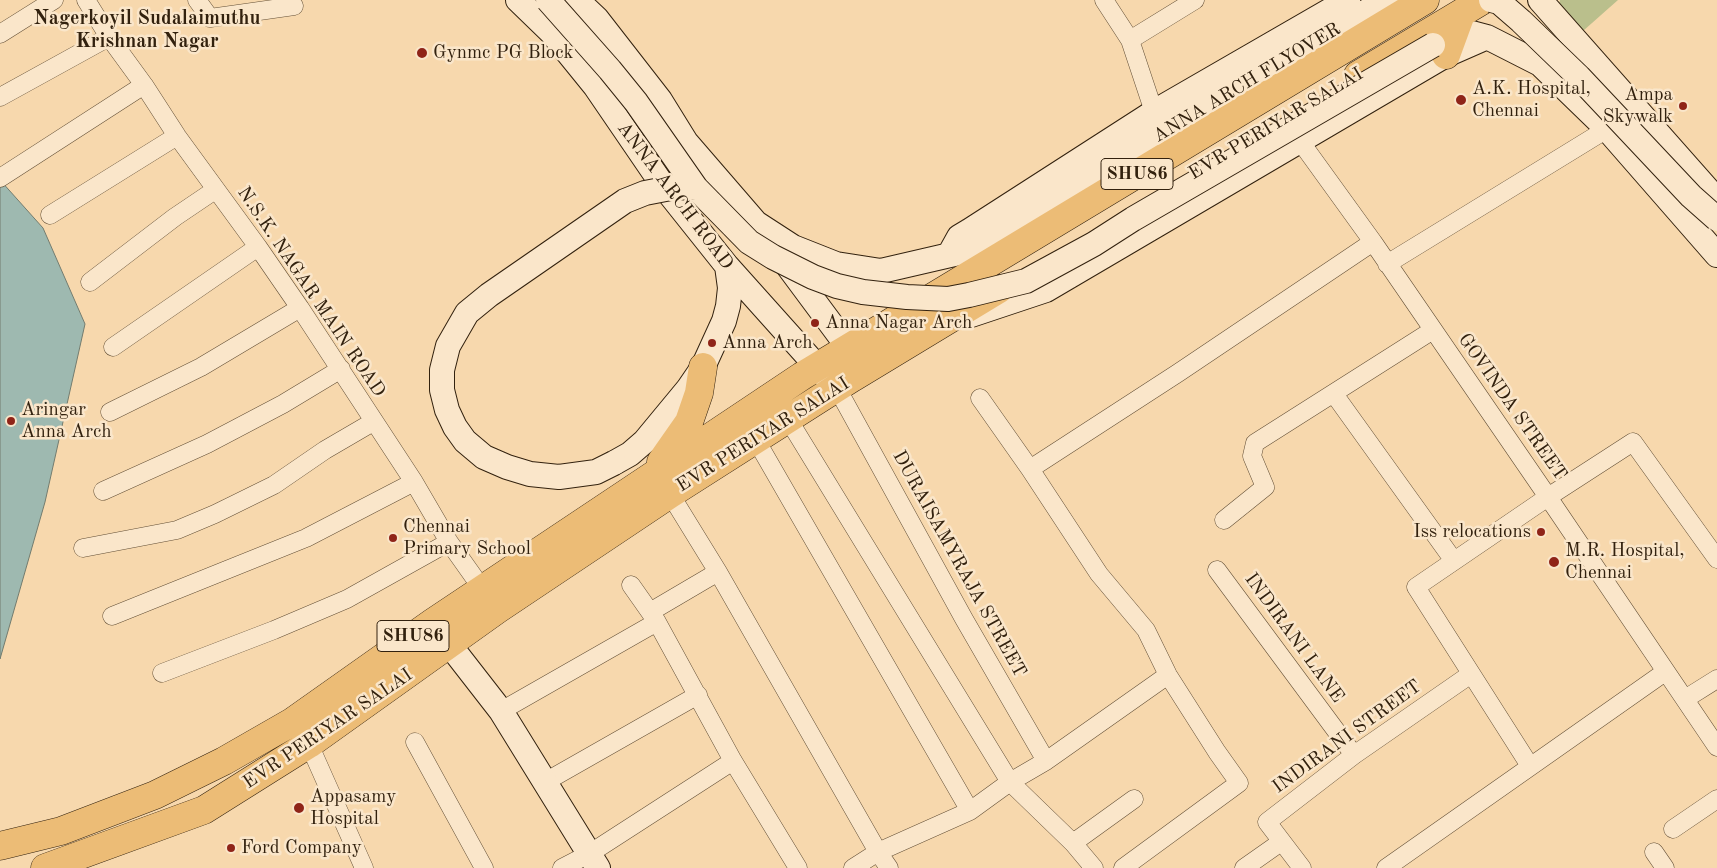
<!DOCTYPE html>
<html>
<head>
<meta charset="utf-8">
<style>
  body { margin:0 }
  canvas { display:block; background:#f7d8ad }
</style>
</head>
<body>
<canvas width="1717" height="868"></canvas>
<script>
const context = document.querySelector('canvas').getContext('2d');
context.lineJoin = 'round';
function fill(path, color) {
  context.fillStyle = color;
  context.fill(path, 'evenodd');
}
function toPath(rows) {
  const path = new Path2D();
  for (const r of rows) {
    path.moveTo(r[0], r[1]);
    for (let i = 2; i < r.length; i += 2) path.lineTo(r[i], r[i + 1]);
  }
  return path;
}
function trace(path, color, width, dash) {
  context.strokeStyle = color;
  context.lineWidth = width;
  context.lineCap = dash ? 'butt' : 'round';
  context.setLineDash(dash || []);
  context.stroke(path);
}
function drawText(font, color, halo, rows, align = 'center') {
  context.font = font + ' "Old Standard TT",serif';
  context.lineWidth = 5;
  context.setLineDash([]);
  context.textBaseline = 'middle';
  context.strokeStyle = halo;
  context.fillStyle = color;
  for (const [text, x, y, turn = 0] of rows) {
    context.save();
    context.translate(x, y);
    context.rotate((+turn || 0) * Math.PI / 180);
    context.textAlign = isNaN(turn) ? turn : align;
    if (halo) context.strokeText(text, 0, 0);
    context.fillText(text, 0, 0);
    context.restore();
  }
}
fill(toPath([
  [1560,0,1618,0,1583,31,1559,4]
]), '#babf8c');
const water = toPath([
  [0,180,43,228,85,324,45,502,0,659,0,180]
]);
fill(water, '#9eb9b0');
trace(water, '#737c6f', 1);
const street = toPath([
  [86,0,109,37,144,85,177,136,258,247,300,308,414,482,449,542,488,597],
  [197,0,210,18,294,6],
  [1104,0,1130,40,1154,112],
  [0,34,54,0],
  [1130,40,1195,0],
  [0,97,109,37],
  [1300,141,1373,242,1548,497,1717,747],
  [0,178,144,85],
  [50,215,177,136],
  [1387,264,1607,129],
  [90,282,175,217,215,190],
  [113,347,258,247],
  [837,388,964,619,1046,761],
  [1334,394,1454,561],
  [980,398,1030,469],
  [110,412,201,367,300,308],
  [788,419,1010,782,1073,843,1094,868],
  [756,440,970,811],
  [103,491,207,444,283,404,341,369],
  [670,494,718,572,878,852,889,868],
  [1224,520,1265,487,1252,456,1255,443,1433,330],
  [83,548,177,530,215,514,274,485,325,450,373,422],
  [1217,570,1354,755],
  [631,585,657,622,733,761,798,868],
  [650,612,718,572],
  [112,616,306,538,414,482],
  [162,673,274,630,347,599,449,542],
  [1685,699,1717,679],
  [501,711,657,622],
  [415,742,484,868],
  [309,744,364,868],
  [1530,766,1416,587,1548,497,1633,442,1717,559],
  [545,782,698,695],
  [1673,829,1717,799],
  [1073,843,1134,799],
  [1654,852,1665,868],
  [562,868,589,854,733,761],
  [853,868,878,852,970,811,1010,782,1046,761,1168,675],
  [1123,868,1239,783,1217,752,1168,675,1146,630,1099,574,1030,469,1178,373,1373,242],
  [1244,868,1281,842],
  [1302,868,1267,822,1354,755,1471,674],
  [1386,868,1665,672]
]);
const secondary = toPath([
  [518,0,552,33,595,86,664,187,727,266,830,381],
  [577,0,597,19,660,100,686,142,756,223,860,363],
  [1540,0,1717,200],
  [1472,33,1487,37,1540,64,1607,129,1717,255],
  [756,223,793,247,836,264,881,271,976,249,1358,15,1392,0],
  [949,255,959,237,969,231,1154,112,1348,0],
  [968,316,1046,290,1446,55,1487,37],
  [614,463,630,454,645,441,688,389,703,367,724,321,728,306,730,288,727,266],
  [438,630,501,711,598,868]
]);
const primary = toPath([
  [1446,55,1461,14],
  [1358,75,1483,0],
  [661,462,689,422,699,393,703,367],
  [0,846,61,831,155,795,224,761,292,722,432,623,802,376,1425,0],
  [45,868,204,810,309,744,498,609,670,494,852,378,999,289]
]);
trace(street, '#634f36', 19);
trace(secondary, '#32210e', 26);
trace(primary, '#32210e', 29);
trace(street, '#fae6ca', 18);
trace(secondary, '#fae6ca', 24);
trace(primary, '#ecbc76', 28);
const secondaryBridge = toPath([
  [548,0,610,70,636,102,696,188,749,242,773,257,813,277,837,286,863,292,907,297,948,299,969,295,1026,281,1094,244,1133,219,1433,45],
  [1491,0,1499,2,1521,21,1579,77,1691,196,1717,219],
  [614,463,596,472,559,477,530,474,507,467,484,457,465,441,455,427,447,410,442,390,442,370,448,346,467,313,489,295,625,201,645,193,676,187,696,188]
]);
trace(secondaryBridge, '#32210e', 26, []);
trace(secondaryBridge, '#fae6ca', 24);
for (const [x, y, r, color] of [
  [422,53,6,"#8f2418"],
  [1461,100,6,"#8f2418"],
  [1683,106,5,"#8f2418"],
  [815,323,5,"#8f2418"],
  [712,343,5,"#8f2418"],
  [11,421,5,"#8f2418"],
  [1541,532,5,"#8f2418"],
  [393,538,5,"#8f2418"],
  [1554,562,6,"#8f2418"],
  [299,808,6,"#8f2418"],
  [231,848,5,"#8f2418"]
]) {
  const dot = new Path2D();
  dot.arc(x, y, r, 0, 2 * Math.PI);
  context.fillStyle = color;
  context.fill(dot);
  trace(dot, '#fae6ca', 2);
}
for (const [x, y, w] of [
  [1137,174,72],
  [413,636,72]
]) {
  const box = new Path2D();
  box.roundRect(x - w / 2, y - 15.5, w, 31, 4);
  context.fillStyle = '#fae6ca';
  context.fill(box);
  trace(box, '#32210e', 1);
}
drawText('bold 18px', '#32210e', null, [
  ["SHU86",1137,174],
  ["SHU86",413,636]
]);
drawText('19px', '#32210e', '#fae6ca', [
  ["Gynmc PG Block",433,53],
  ["A.K. Hospital,",1472,89],
  ["Chennai",1472,111],
  ["Ampa",1673,95,"right"],
  ["Skywalk",1673,117,"right"],
  ["Anna Nagar Arch",825,323],
  ["Anna Arch",722,343],
  ["Aringar",21,410],
  ["Anna Arch",21,432],
  ["Chennai",403,527],
  ["Primary School",403,549],
  ["Iss relocations",1531,532,"right"],
  ["M.R. Hospital,",1565,551],
  ["Chennai",1565,573],
  ["Appasamy",310,797],
  ["Hospital",310,819],
  ["Ford Company",241,848]
], 'left');
drawText('19px', '#32210e', '#fae6ca', [
  ["ANNA ARCH FLYOVER",1247,83,-31],
  ["EVR PERIYAR SALAI",1276,124,-31],
  ["ANNA ARCH ROAD",675,196,53],
  ["N.S.K. NAGAR MAIN ROAD",311,292,56],
  ["GOVINDA STREET",1512,407,55],
  ["EVR PERIYAR SALAI",763,435,-32],
  ["DURAISAMYRAJA STREET",959,564,61],
  ["INDIRANI LANE",1294,638,54],
  ["EVR PERIYAR SALAI",328,729,-34],
  ["INDIRANI STREET",1347,737,-36]
]);
drawText('bold 20px', '#32210e', '#fae6ca', [
  ["Nagerkoyil Sudalaimuthu",147,19],
  ["Krishnan Nagar",147,42]
]);
</script>
</body>
</html>
